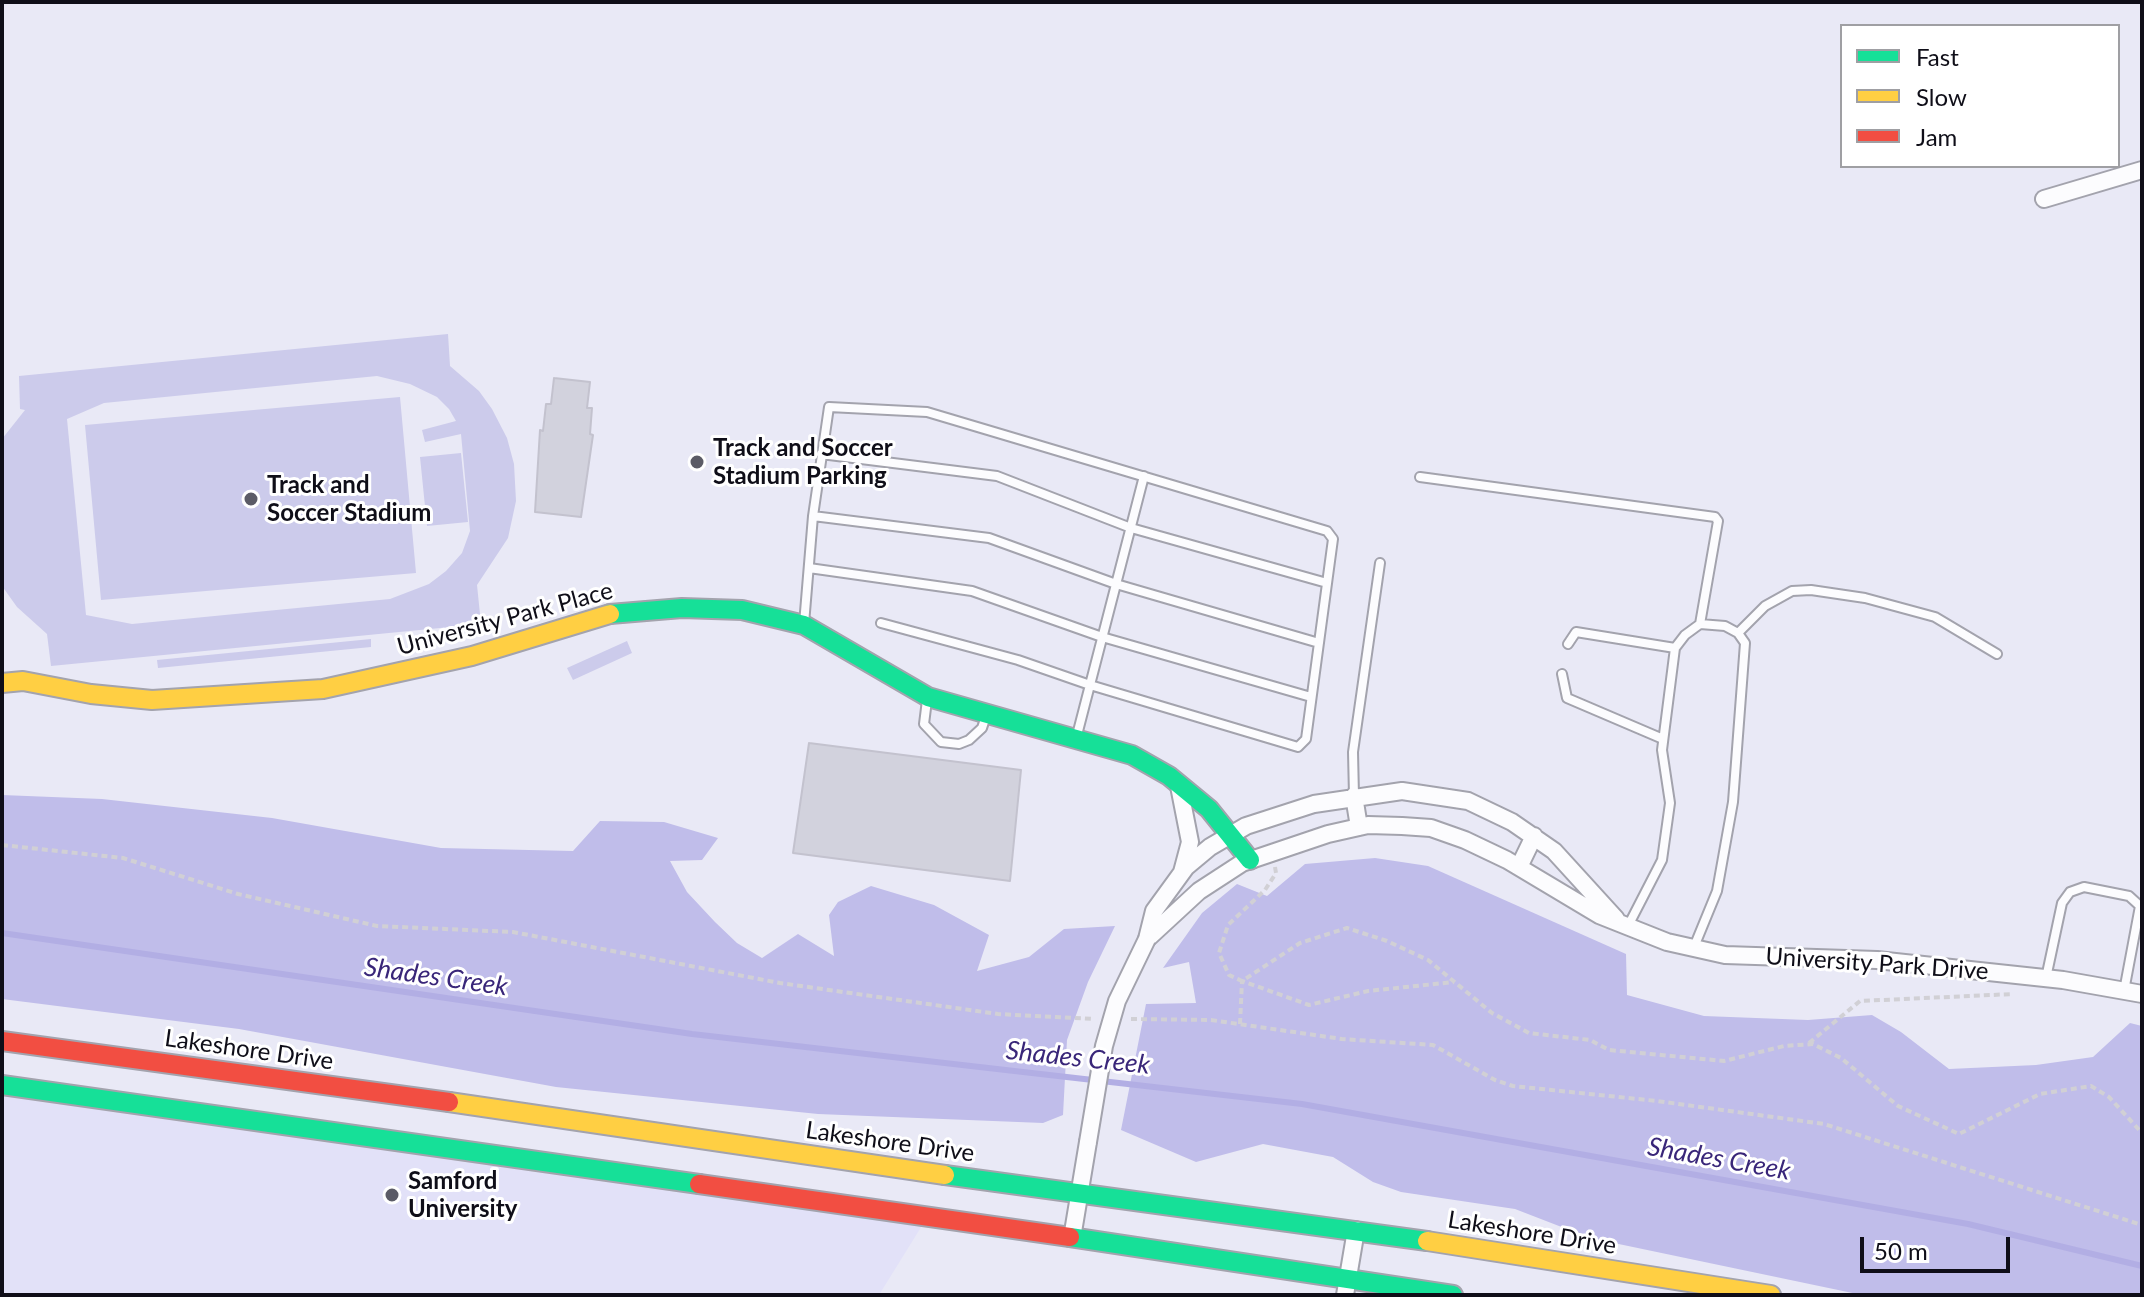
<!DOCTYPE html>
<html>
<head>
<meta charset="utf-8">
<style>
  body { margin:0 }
  #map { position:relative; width:2144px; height:1297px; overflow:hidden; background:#e9e9f6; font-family:Lato,sans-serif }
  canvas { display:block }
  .frame { position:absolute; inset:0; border:4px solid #0f0e18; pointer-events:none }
  .legend { position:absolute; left:1840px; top:24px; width:280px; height:144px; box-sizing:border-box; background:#fff; border:2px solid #9f9fa3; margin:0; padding:10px 14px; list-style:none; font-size:24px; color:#0f0e18 }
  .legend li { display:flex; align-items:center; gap:16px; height:40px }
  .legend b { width:40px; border:2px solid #9f9fa3 }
  .scale { position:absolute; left:1860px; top:1237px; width:150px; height:36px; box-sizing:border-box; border:4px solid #0f0e18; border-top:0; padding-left:10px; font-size:24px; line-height:28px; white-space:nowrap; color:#0f0e18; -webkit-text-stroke:6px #fff; paint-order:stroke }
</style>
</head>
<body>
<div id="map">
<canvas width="2144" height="1297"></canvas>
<div class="frame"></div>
<ul class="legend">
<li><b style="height:10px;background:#16e098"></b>Fast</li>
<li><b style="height:10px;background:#ffcf43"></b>Slow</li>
<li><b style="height:10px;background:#f24e42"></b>Jam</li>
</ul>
<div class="scale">50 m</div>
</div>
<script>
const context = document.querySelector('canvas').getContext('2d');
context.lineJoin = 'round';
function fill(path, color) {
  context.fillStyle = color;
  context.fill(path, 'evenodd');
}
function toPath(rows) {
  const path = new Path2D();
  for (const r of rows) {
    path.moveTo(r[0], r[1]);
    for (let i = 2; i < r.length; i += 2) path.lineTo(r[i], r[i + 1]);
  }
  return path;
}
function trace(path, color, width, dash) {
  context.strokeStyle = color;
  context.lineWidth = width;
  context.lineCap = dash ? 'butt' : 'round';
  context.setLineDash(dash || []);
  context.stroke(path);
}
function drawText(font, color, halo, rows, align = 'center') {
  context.font = font + ' Lato,sans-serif';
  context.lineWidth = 6;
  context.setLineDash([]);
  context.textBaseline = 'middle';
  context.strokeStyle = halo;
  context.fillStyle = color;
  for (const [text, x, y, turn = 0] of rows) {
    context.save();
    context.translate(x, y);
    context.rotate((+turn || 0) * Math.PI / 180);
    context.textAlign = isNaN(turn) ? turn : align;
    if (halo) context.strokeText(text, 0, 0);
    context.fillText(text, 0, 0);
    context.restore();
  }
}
fill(toPath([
  [2,1085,928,1216,879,1295,2,1295]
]), '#e2e1f8');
fill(toPath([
  [448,334,450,366,479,391,492,409,507,438,514,464,516,501,508,538,477,585,481,624,51,666,47,634,17,607,2,586,2,439,25,410,20,409,19,376],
  [377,376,410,384,437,397,449,409,456,421,422,430,425,442,461,434,470,531,462,553,446,571,429,584,390,599,132,624,86,615,67,419,104,403],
  [400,397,416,573,101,600,85,425],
  [461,453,468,522,427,526,420,457],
  [371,639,371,647,158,668,157,660],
  [627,641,632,653,573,680,567,668]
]), '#cccbeb');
fill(toPath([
  [2,795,102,799,272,818,441,848,573,851,600,821,664,822,718,838,702,860,670,861,687,892,715,922,737,943,762,958,798,934,834,956,829,915,838,902,871,886,934,905,989,935,977,971,1029,957,1064,929,1115,926,1088,982,1067,1040,1063,1115,1043,1123,818,1114,556,1087,239,1029,2,999],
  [1375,858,1428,866,1626,954,1627,995,1704,1016,1808,1020,1872,1015,1901,1032,1949,1069,2036,1065,2093,1057,2130,1023,2142,1026,2142,1295,1862,1295,1590,1238,1515,1209,1401,1192,1373,1182,1333,1157,1263,1144,1196,1162,1121,1130,1146,1004,1196,1003,1189,962,1163,968,1202,913,1237,884,1267,896,1305,864]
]), '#c0bdea');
trace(toPath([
  [2,933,692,1034,1302,1104,1968,1224,2142,1266]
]), '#b2aee4', 6);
const building = toPath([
  [554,378,590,382,587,408,592,408,590,434,593,435,581,517,535,512,540,430,543,431,546,404,551,404,554,378],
  [809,743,1021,770,1010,881,793,853,809,743]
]);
fill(building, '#d2d2dd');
trace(building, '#c3c2ce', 2);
const lane = toPath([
  [821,454,997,476,1131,528,1327,583],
  [1420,477,1715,517,1718,521,1700,624],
  [813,516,989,538,1116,584,1319,643],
  [809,568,972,591,1102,637,1311,697],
  [804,624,813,516,829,407,927,412,1327,531,1333,539,1306,739,1298,747,1090,685,1018,660,881,623],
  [1738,633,1765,606,1792,591,1811,590,1865,598,1935,617,1997,654],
  [1568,644,1576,632,1675,648],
  [1562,674,1567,698,1663,739],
  [927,700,924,724,941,742,959,744,969,740,982,728,986,716],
  [1076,739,1144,476],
  [1354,796,1353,752,1380,563],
  [1628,926,1662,860,1670,803,1662,750,1675,648,1685,635,1700,624,1725,626,1738,633,1745,643,1733,802,1717,891,1694,947],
  [2046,978,2062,903,2070,892,2084,887,2129,896,2140,906,2124,991]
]);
const street = toPath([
  [2044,199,2142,170],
  [1179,786,1190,842,1182,872],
  [1354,796,1359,827],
  [1519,867,1534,836],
  [1147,939,1199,891,1242,863,1328,834,1368,825,1402,826,1431,828,1465,840,1507,860,1599,915,1667,942,1725,955,1877,960,2063,980,2142,994],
  [1147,939,1154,911,1186,867,1210,847,1246,826,1314,804,1402,791,1468,801,1512,822,1554,851,1616,919],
  [1072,1238,1088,1142],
  [1345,1295,1356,1230]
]);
const fast = toPath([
  [610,614,682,608,742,610,804,625,928,697,1132,755,1169,776,1209,809,1250,860],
  [2,1085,699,1184],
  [945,1175,1427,1241],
  [1070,1237,1453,1295]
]);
const slow = toPath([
  [2,683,23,681,91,694,152,700,323,689,472,656,610,614],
  [449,1102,945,1175],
  [1427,1241,1771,1295]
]);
const jam = toPath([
  [2,1041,449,1102],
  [699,1184,1070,1237]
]);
trace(lane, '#a3a3ad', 12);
trace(street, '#a3a3ad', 20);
trace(fast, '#a3a3ad', 22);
trace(slow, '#a3a3ad', 22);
trace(jam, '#a3a3ad', 22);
trace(toPath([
  [2,845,123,858,238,894,377,926,513,932,780,983,998,1014,1094,1019],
  [1275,867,1276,873,1265,890,1228,925,1219,953,1229,975,1242,981,1300,943,1347,928,1387,941,1428,960,1492,1013,1529,1033,1590,1040,1609,1050,1724,1061,1784,1046,1813,1044,1841,1058,1898,1106,1959,1134,2040,1094,2091,1086,2109,1097,2142,1133],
  [1131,1019,1211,1020,1342,1039,1433,1045,1495,1080,1513,1086,1657,1101,1824,1124,2142,1225],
  [1240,1024,1242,981,1309,1005,1368,991,1454,982],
  [1809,1043,1860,1001,2013,994]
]), '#d1d0d5', 4, [6, 4]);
trace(lane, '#fcfcfe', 8);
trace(street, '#fcfcfe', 16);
trace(fast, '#16e098', 18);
trace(slow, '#ffcf43', 18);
trace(jam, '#f24e42', 18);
const streetBridge = toPath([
  [1088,1142,1104,1046,1117,1001,1147,939]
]);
trace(streetBridge, '#a3a3ad', 20, []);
trace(streetBridge, '#fcfcfe', 16);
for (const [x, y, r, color] of [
  [697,462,8,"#5b5b66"],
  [251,499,8,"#5b5b66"],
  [392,1195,8,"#5b5b66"]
]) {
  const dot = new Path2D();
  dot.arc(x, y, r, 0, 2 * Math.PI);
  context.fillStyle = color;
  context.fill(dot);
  trace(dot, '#fff', 3);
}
drawText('bold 24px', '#0f0e18', '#fff', [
  ["Track and Soccer",713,448],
  ["Stadium Parking",713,476],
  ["Track and",267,485],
  ["Soccer Stadium",267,513],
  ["Samford",408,1181],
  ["University",408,1209]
], 'left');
drawText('24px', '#0f0e18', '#fff', [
  ["University Park Place",505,619,-15],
  ["University Park Drive",1877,964,4],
  ["Lakeshore Drive",249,1050,8],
  ["Lakeshore Drive",890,1142,8],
  ["Lakeshore Drive",1532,1233,9]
]);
drawText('italic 26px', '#392679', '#fff', [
  ["Shades Creek",436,977,8],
  ["Shades Creek",1078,1058,6],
  ["Shades Creek",1719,1159,10]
]);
</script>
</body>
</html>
